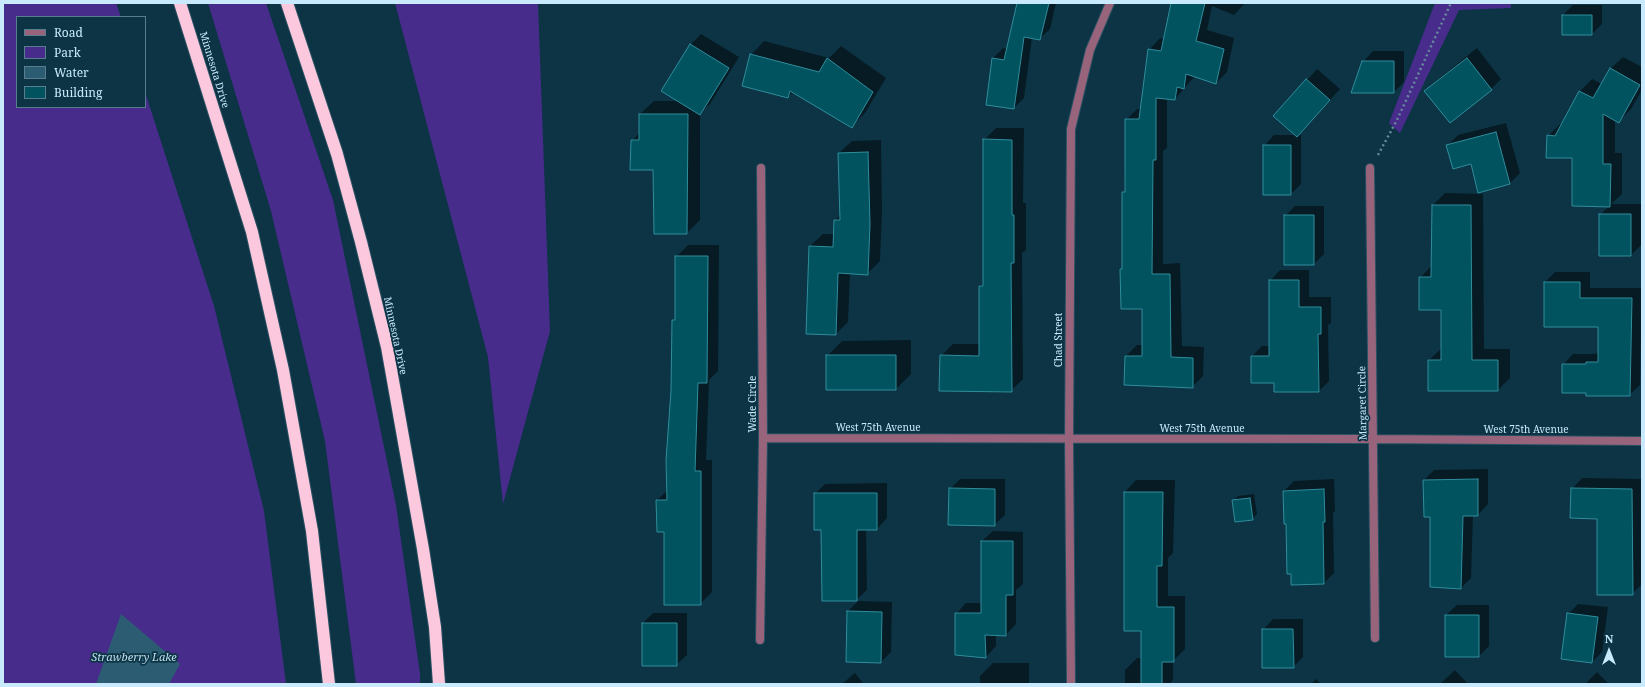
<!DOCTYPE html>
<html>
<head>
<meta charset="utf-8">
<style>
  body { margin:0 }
  #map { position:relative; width:1645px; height:687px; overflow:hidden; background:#0c3445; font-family:"Noto Serif",serif }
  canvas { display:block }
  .frame { position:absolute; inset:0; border:4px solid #c8eafc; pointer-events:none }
  .legend { position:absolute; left:16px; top:16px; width:130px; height:92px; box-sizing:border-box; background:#0c3445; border:1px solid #577d8e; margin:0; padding:5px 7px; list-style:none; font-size:12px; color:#c8eafc }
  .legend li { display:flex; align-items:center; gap:8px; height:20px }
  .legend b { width:20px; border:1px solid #577d8e }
  .north { position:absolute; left:1589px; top:631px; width:40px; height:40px; -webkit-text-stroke:3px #0c3445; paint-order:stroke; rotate:0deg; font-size:11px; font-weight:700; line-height:16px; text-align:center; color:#c8eafc }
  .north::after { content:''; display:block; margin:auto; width:14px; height:18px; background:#c8eafc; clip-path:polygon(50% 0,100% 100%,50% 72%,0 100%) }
</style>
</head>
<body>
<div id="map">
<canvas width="1645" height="687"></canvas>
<div class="frame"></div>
<ul class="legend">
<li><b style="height:5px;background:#97647c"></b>Road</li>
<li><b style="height:11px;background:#472c8b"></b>Park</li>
<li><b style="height:11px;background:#2b5c72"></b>Water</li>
<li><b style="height:11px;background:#01535f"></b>Building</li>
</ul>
<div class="north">N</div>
</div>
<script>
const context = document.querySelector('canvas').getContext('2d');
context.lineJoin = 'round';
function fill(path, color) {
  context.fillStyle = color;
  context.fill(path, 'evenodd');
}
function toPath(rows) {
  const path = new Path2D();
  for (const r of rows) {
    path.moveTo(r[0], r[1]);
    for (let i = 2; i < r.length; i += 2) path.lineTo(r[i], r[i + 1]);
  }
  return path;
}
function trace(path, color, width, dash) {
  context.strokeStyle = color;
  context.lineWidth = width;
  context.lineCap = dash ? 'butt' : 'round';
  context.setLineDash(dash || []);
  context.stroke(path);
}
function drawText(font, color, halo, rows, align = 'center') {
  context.font = font + ' "Noto Serif",serif';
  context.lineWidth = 3.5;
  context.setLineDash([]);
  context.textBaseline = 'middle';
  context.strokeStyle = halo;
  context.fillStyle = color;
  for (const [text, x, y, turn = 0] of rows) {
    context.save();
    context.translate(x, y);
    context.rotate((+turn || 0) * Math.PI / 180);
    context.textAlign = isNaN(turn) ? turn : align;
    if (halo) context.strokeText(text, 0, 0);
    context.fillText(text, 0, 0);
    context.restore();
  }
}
fill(toPath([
  [3,3,116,3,121,17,17,17,17,107,145,107,145,92,214,306,264,511,286,684,3,684],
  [208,3,266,3,333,200,396,505,420,674,420,684,356,684,325,441,271,211],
  [395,3,538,3,550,331,503,504,488,357],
  [1435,3,1511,3,1511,8,1459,10,1400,133,1389,123]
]), '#472c8b');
fill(toPath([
  [121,614,180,664,169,684,96,684]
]), '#2b5c72');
fill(toPath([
  [1018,3,1056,3,1050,29,1039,39,1032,37,1024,98,1014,108,992,59,1003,48,1007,49],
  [1172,3,1245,3,1234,15,1212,6,1207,30,1234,38,1227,72,1216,83,1195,76,1175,99,1167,98,1167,148,1163,151,1163,264,1180,263,1182,346,1204,347,1203,376,1192,387,1126,356,1137,345,1143,345,1143,308,1121,270,1123,267,1126,120,1137,109,1142,109,1149,50,1160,38,1164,39],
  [1573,5,1602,5,1602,24,1592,34,1563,34,1563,15],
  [701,34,739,57,710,104,700,113,700,220,687,233,654,169,632,141,640,132,640,114,654,101,679,101,662,91,691,44],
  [764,41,829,58,841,46,886,78,865,113,852,126,793,92,788,97,751,55],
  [1477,48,1501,79,1491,89,1450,121,1426,91,1436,81],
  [1373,51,1404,51,1404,82,1394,92,1363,62],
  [1623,57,1642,67,1642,90,1631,109,1619,121,1615,119,1615,153,1622,153,1622,194,1611,204,1641,204,1641,245,1631,255,1600,255,1600,215,1609,206,1573,157,1548,136,1560,124,1562,124,1580,91,1592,79,1602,84,1610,69],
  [1317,69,1340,89,1298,135,1301,135,1301,184,1291,194,1264,146,1274,135,1296,135,1275,116],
  [1506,123,1520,173,1509,184,1471,163,1447,146,1458,135],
  [996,128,1024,128,1023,203,1026,203,1026,250,1022,253,1023,379,1011,391,941,356,953,344,980,344,980,286,984,283,984,140],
  [881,140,882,211,880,261,867,274,850,273,848,322,836,334,810,246,823,234,835,234,835,220,841,215,839,153,852,141],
  [1445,193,1483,194,1484,349,1510,349,1510,378,1498,390,1429,390,1429,360,1442,348,1442,309,1420,278,1432,265,1433,205],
  [1295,206,1324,206,1324,254,1314,264,1285,264,1285,216],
  [688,245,719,245,718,371,709,380,706,460,712,460,712,592,700,604,665,531,657,500,668,490,672,391,673,321,676,317,676,257],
  [1280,270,1309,270,1309,297,1331,297,1331,323,1328,325,1329,381,1319,391,1275,382,1252,356,1262,346,1270,346,1270,281],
  [1555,272,1590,272,1590,288,1642,288,1640,385,1629,395,1588,392,1563,365,1573,354,1595,354,1599,352,1599,326,1545,282],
  [911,340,911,374,896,389,827,389,827,356,842,341],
  [1488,469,1488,504,1478,515,1473,515,1471,578,1461,588,1431,516,1424,480,1434,470],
  [1582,478,1642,479,1642,584,1632,594,1598,518,1572,489],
  [960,479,1005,479,1005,515,994,525,950,489],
  [1334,479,1335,511,1333,513,1334,573,1324,583,1287,523,1284,491,1294,481],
  [1136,480,1175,480,1173,553,1168,558,1168,596,1185,596,1185,649,1173,661,1173,680,1169,684,1125,684,1125,670,1137,658,1142,658,1142,630,1125,630,1125,492],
  [887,483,887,518,877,529,866,529,867,590,856,600,822,529,815,494,825,484],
  [1254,494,1257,514,1252,519,1233,501,1238,496],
  [993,531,1023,532,1023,584,1016,590,1016,624,1006,635,996,634,996,646,986,657,956,654,956,614,966,603,982,603,982,541],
  [858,601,892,602,891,652,881,662,848,611],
  [1578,604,1608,607,1602,652,1592,662,1568,614],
  [1457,605,1489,605,1489,646,1479,656,1446,615],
  [653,613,687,613,687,655,676,665,643,623],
  [1273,619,1303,619,1303,657,1293,667,1263,630],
  [993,663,1029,663,1029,684,980,684,980,676],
  [1455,670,1468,684,1440,684],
  [1597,672,1609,684,1585,684],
  [855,673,864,684,842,684],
  [1316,679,1321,684,1311,684]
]), '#0007');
const building = toPath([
  [1017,3,1049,3,1040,40,1024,37,1014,109,986,105,992,58,1004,60,1017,3],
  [1171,3,1205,3,1196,41,1224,49,1216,84,1186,74,1184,89,1177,87,1175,100,1156,98,1156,160,1153,160,1152,274,1170,274,1171,357,1193,358,1193,388,1124,385,1125,356,1142,356,1142,309,1121,309,1120,269,1122,269,1122,192,1125,192,1125,119,1139,119,1148,49,1161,51,1171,3],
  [1562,15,1592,15,1592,35,1562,35,1562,15],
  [690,44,729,68,700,115,661,91,690,44],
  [750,54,819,72,827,58,873,92,852,128,790,91,788,98,742,86,750,54],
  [1467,58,1492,90,1450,123,1424,91,1467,58],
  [1362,61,1394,61,1394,93,1351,93,1362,61],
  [1610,68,1640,85,1619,123,1603,114,1603,164,1611,164,1610,207,1572,206,1572,158,1546,158,1547,135,1555,136,1579,91,1593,98,1610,68],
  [1306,79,1330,100,1297,137,1273,116,1306,79],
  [639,114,688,114,687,234,654,234,653,170,630,170,631,140,639,140,639,114],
  [1496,132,1510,184,1478,193,1471,164,1453,169,1446,145,1496,132],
  [983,139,1012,140,1012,215,1014,215,1014,263,1011,263,1012,392,939,391,940,355,979,356,979,286,983,286,983,139],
  [1263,145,1291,145,1291,195,1263,195,1263,145],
  [868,152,870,224,868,275,838,273,836,335,806,334,809,246,833,247,834,220,840,220,838,153,868,152],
  [1432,205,1471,205,1472,360,1498,360,1498,391,1428,391,1428,360,1441,360,1441,310,1419,310,1419,277,1431,277,1432,205],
  [1599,214,1631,214,1631,256,1599,256,1599,214],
  [1284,215,1314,215,1314,265,1284,265,1284,215],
  [675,256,708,256,707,383,698,383,695,471,701,471,701,605,664,605,664,532,657,532,656,500,667,500,666,460,671,391,672,320,675,320,675,256],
  [1269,280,1299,280,1299,307,1321,307,1321,334,1318,334,1319,392,1274,392,1274,383,1251,383,1251,356,1269,356,1269,280],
  [1544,282,1580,282,1580,298,1632,298,1630,396,1586,396,1586,393,1562,393,1562,364,1586,364,1586,362,1598,362,1598,327,1544,327,1544,282],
  [826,355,896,355,896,390,826,390,826,355],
  [1478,479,1478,516,1463,516,1461,589,1430,587,1430,517,1424,517,1423,480,1478,479],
  [949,488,995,489,995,526,948,525,949,488],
  [1571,488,1632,489,1633,595,1597,595,1597,519,1570,518,1571,488],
  [1324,489,1325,522,1323,522,1324,584,1291,585,1291,574,1287,574,1286,524,1284,524,1283,491,1324,489],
  [1124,492,1163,492,1162,566,1157,566,1157,607,1174,607,1174,662,1162,662,1162,684,1141,684,1141,631,1124,631,1124,492],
  [814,493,877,493,877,530,857,530,857,601,822,601,821,530,814,530,814,493],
  [1250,498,1253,520,1235,522,1232,500,1250,498],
  [981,541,1013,541,1013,595,1006,595,1006,636,985,635,986,658,955,655,955,613,981,613,981,541],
  [847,611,882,612,881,663,846,662,847,611],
  [1567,613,1598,617,1592,663,1561,659,1567,613],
  [1445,615,1479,615,1479,657,1445,657,1445,615],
  [642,623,677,623,677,666,642,666,642,623],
  [1262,629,1293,629,1294,668,1262,668,1262,629]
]);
fill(building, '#01535f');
trace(building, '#308d9c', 1);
const street = toPath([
  [1370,168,1375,638],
  [763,438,1374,439,1642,441],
  [760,640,763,438,761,168],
  [1071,684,1069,439,1071,129,1090,50,1110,3]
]);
const highway = toPath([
  [180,3,252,232,283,370,312,531,329,684],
  [287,3,337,154,361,242,387,347,423,549,435,627,439,684]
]);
trace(street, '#2a5162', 10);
trace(highway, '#2a5162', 14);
trace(toPath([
  [1378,155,1397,120,1451,3]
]), '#658a9c', 2.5, [2, 3]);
trace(street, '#97647c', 8);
trace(highway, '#fbc8de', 12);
drawText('10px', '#c8eafc', '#0c3445', [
  ["Minnesota Drive",214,70,73],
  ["Minnesota Drive",395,336,78],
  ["Chad Street",1059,340,-90],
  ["Margaret Circle",1363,403,-91],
  ["Wade Circle",753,404,-90],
  ["West 75th Avenue",878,428],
  ["West 75th Avenue",1202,429],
  ["West 75th Avenue",1526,430]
]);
drawText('italic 11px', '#c0deee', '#0c3445', [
  ["Strawberry Lake",134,658]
]);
</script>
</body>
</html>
